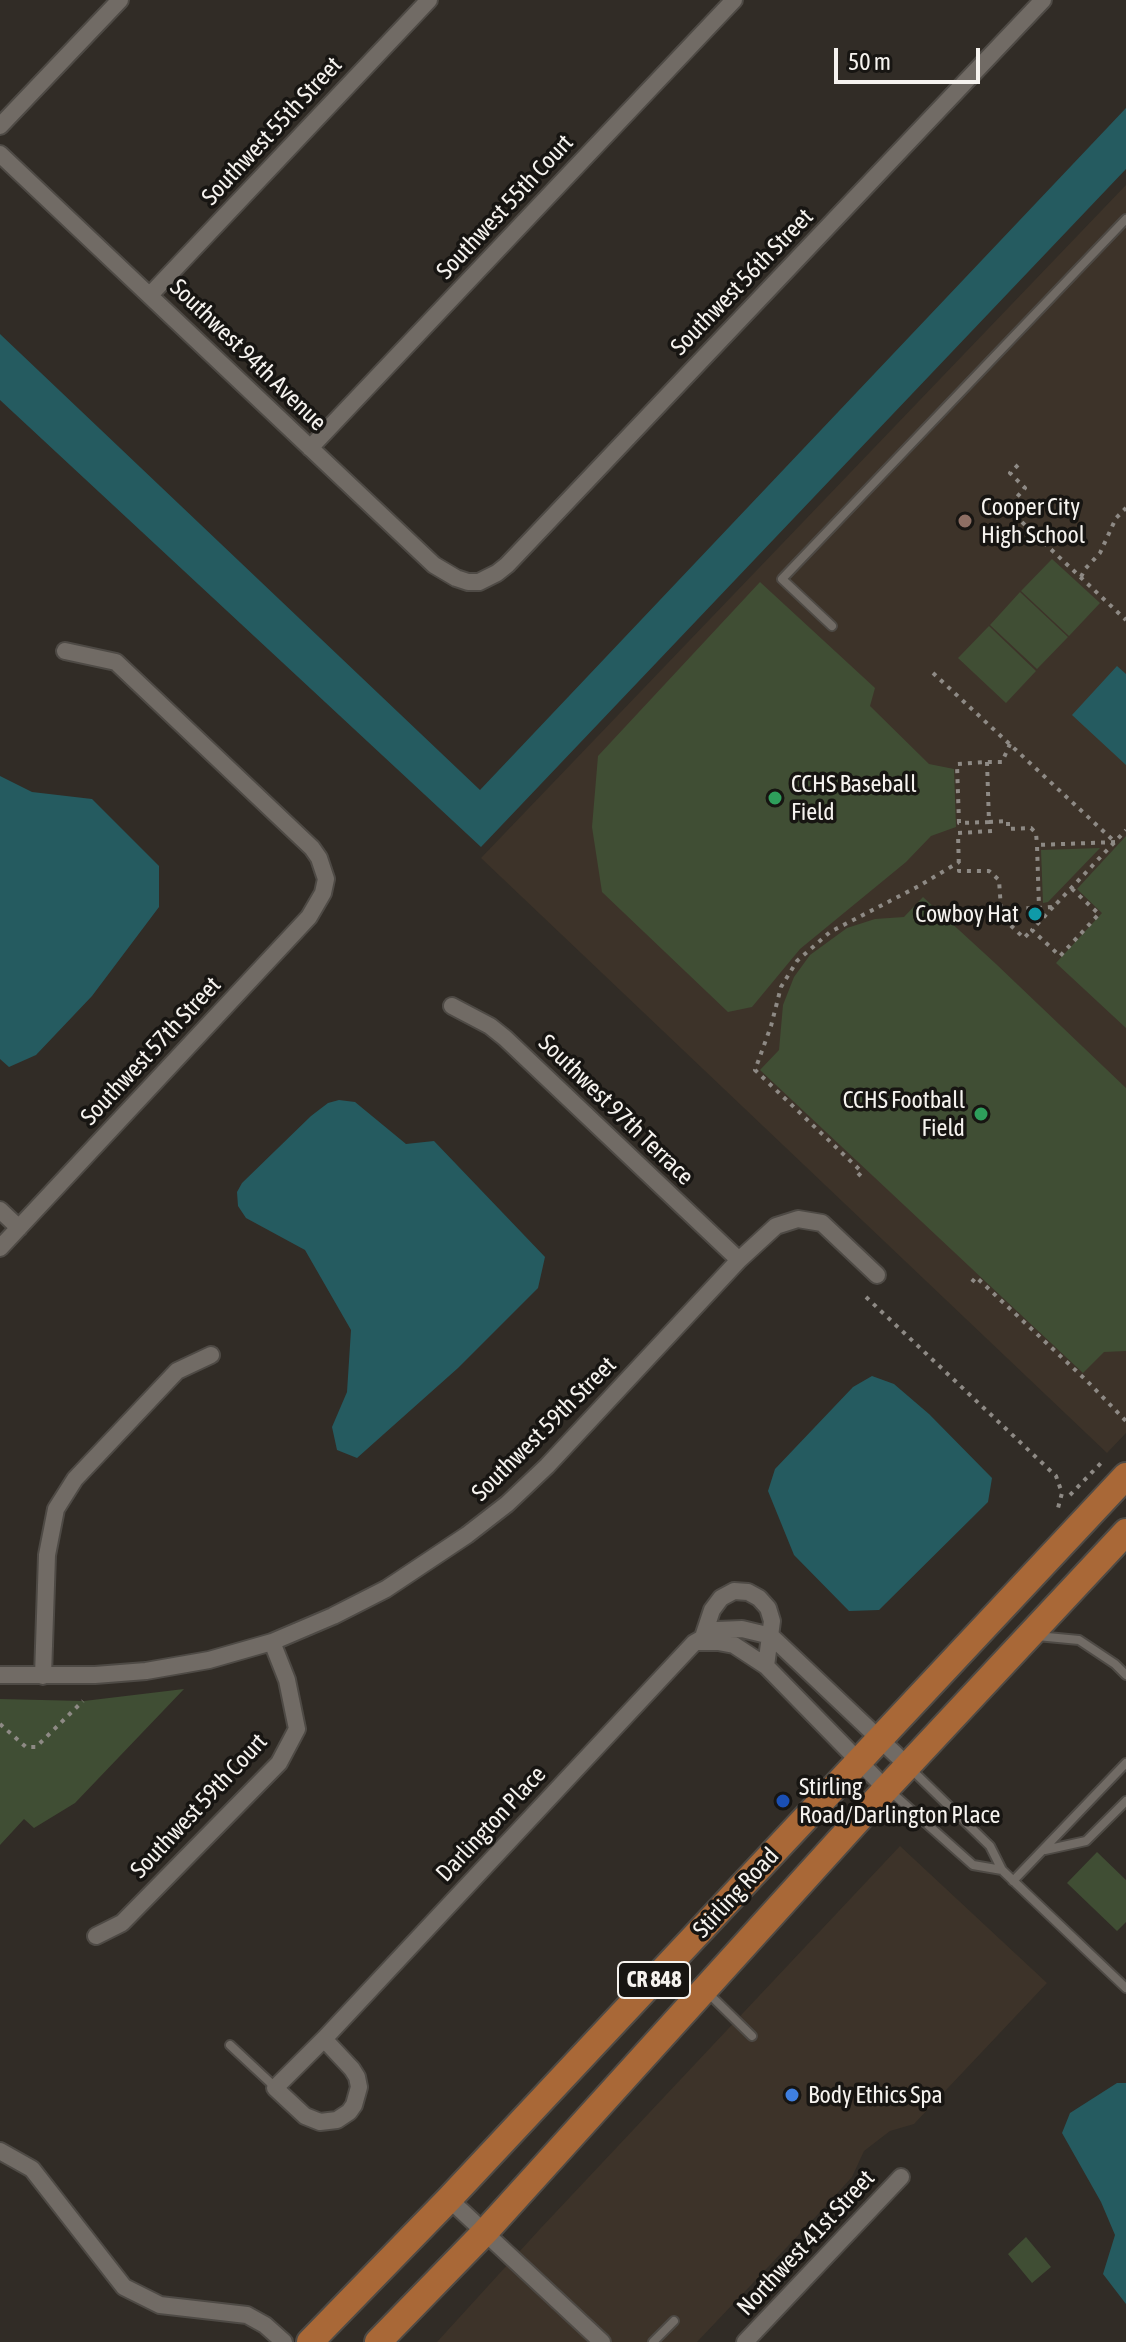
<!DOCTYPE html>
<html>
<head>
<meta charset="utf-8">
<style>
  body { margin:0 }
  #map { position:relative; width:1126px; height:2342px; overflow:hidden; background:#312c26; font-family:"Asap Condensed",sans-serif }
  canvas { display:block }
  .scale { position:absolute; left:834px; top:48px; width:146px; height:36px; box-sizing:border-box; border:4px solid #f6f3ef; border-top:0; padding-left:10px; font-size:24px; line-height:28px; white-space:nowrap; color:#f6f3ef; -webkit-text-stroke:6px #171512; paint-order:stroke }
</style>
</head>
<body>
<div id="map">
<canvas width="1126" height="2342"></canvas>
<div class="scale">50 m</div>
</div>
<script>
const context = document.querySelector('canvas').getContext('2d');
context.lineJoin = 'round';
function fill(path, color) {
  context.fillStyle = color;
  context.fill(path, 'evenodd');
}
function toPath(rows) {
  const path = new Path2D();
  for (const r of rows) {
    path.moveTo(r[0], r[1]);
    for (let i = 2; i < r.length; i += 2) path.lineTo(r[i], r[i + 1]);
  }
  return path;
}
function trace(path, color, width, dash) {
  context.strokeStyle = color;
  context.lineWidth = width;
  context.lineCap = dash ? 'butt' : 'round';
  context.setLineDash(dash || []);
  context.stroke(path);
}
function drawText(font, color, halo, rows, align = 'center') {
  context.font = font + ' "Asap Condensed",sans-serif';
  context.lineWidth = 7;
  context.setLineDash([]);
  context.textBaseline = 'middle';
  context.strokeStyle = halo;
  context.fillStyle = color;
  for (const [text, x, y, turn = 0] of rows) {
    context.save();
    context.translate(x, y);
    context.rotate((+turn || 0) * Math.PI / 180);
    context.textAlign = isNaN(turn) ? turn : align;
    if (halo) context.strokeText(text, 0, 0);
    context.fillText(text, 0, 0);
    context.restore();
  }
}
fill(toPath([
  [1126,185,1126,1433,1107,1453,481,858],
  [900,1846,1047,1983,914,2124,890,2131,864,2151,852,2177,823,2209,697,2342,437,2342,540,2229]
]), '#3d3329');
fill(toPath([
  [1052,559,1100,603,1069,636,1021,591],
  [760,582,875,688,870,706,929,764,954,769,956,827,931,836,906,862,800,949,752,1007,728,1012,602,892,592,827,598,756],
  [1020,592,1068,637,1037,669,990,625],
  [989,626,1036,671,1006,703,958,658],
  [1126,836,1126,1028,1056,963,1102,913,1077,889],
  [1100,848,1048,902,1043,903,1041,850],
  [923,897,996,964,1126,1088,1126,1351,1104,1352,1083,1373,760,1070,779,1050,783,1005,794,977,810,955,847,928,875,919,904,917],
  [184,1689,75,1803,34,1828,24,1819,0,1845,0,1699,84,1701],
  [1097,1852,1126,1880,1126,1922,1117,1931,1067,1883],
  [1026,2237,1051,2267,1032,2283,1008,2254]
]), '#404e34');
fill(toPath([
  [1126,108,1126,169,481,847,0,400,0,334,480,790],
  [1117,666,1126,674,1126,765,1072,715],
  [0,776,32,792,92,799,159,866,159,907,92,996,36,1055,9,1067,0,1059],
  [339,1100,355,1102,406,1144,434,1141,545,1257,538,1288,458,1368,357,1458,337,1450,332,1427,347,1392,351,1330,305,1250,246,1218,238,1206,237,1192,242,1183,311,1116,328,1103],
  [872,1376,894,1384,929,1414,992,1478,988,1502,879,1610,849,1611,794,1555,768,1491,775,1469,853,1387],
  [1117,2083,1126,2083,1126,2304,1103,2274,1115,2235,1101,2202,1062,2133,1070,2113]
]), '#255b60');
const service = toPath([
  [832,626,782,579,1126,219],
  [1037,1636,1079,1640,1115,1664,1126,1675],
  [912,1770,990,1846,1002,1870,1126,1988],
  [891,1792,973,1865,1002,1870],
  [1045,1850,1086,1841,1126,1801],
  [1013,1881,1126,1763],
  [707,1992,752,2036],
  [230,2045,275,2087],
  [653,2342,674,2321]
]);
const minor = toPath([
  [0,126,120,0],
  [0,154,434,565,456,578,468,582,479,582,497,573,507,565,1043,0],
  [150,295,429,0],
  [310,448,734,0],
  [452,1006,490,1026,505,1038,739,1260],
  [0,1210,19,1228],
  [0,1248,309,917,323,893,326,879,319,858,312,848,116,662,65,651],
  [703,1637,712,1610,721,1598,734,1591,748,1592,759,1598,768,1608,772,1621,766,1666],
  [699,1642,718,1642,734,1645,766,1666,886,1789],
  [0,1675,95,1675,146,1671,209,1660,272,1642,333,1616,386,1589,467,1535,507,1504,547,1466,739,1260,776,1226,798,1219,822,1223,877,1275],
  [43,1676,47,1555,56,1509,75,1479,177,1371,211,1355],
  [96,1936,122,1923,279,1763,297,1729,287,1680,272,1642],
  [324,2039,352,2069,357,2077,359,2087,354,2105,349,2112,337,2120,320,2122,305,2116,275,2088,324,2039,694,1643,717,1630,742,1629,771,1636,908,1766],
  [0,2151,32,2169,124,2287,160,2305,247,2315,265,2325,284,2342],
  [449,2199,602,2342],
  [745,2342,901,2177]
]);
const primary = toPath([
  [310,2342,449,2199,1126,1476],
  [378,2342,485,2232,886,1789,1126,1532]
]);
trace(service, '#4e4a45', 12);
trace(minor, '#4e4a45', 20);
trace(primary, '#4e4a45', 30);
trace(toPath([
  [1018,465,1010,473,1025,488,1007,508,1126,620],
  [1081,577,1085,569,1100,553,1116,518,1126,508],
  [933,673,1115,842],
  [987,762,989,822,959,823,957,764,987,762,1002,762,1010,744],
  [989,822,1008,821,1008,829,1031,828,1036,833,1037,845],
  [992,831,958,833,959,871,989,871,999,880,1001,909,1039,908],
  [1115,842,1037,845,1039,908,1053,907,1059,901,1126,830],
  [1053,907,1032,930,1060,956,1099,914,1071,888],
  [1001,909,1003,918,1024,938,1032,930],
  [858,1176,862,1172,755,1070,771,1026,781,987,797,961,830,932,919,886,959,862],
  [972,1282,976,1277,1087,1381,1126,1421],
  [866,1297,1056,1476,1062,1493,1058,1508],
  [1070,1495,1101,1463],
  [0,1724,26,1747,36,1747,83,1701]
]), '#8e8a85', 4, [4, 6]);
trace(service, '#716b65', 8);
trace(minor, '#716b65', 16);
trace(primary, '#a96837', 26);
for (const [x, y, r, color] of [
  [965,521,8,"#8d6e63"],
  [775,798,8,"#2e9e5b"],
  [1035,914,8,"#0f9aa8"],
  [981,1114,8,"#2e9e5b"],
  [783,1801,8,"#1a4fb4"],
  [792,2095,8,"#3f7fe0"]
]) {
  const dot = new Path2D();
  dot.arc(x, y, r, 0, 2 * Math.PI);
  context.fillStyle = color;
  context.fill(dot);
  trace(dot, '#171512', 3);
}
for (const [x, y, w] of [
  [654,1980,72]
]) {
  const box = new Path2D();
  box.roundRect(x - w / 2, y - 18, w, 36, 6);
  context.fillStyle = '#171512';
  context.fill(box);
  trace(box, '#f6f3ef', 2);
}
drawText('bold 22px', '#f6f3ef', null, [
  ["CR 848",654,1980]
]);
drawText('24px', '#f6f3ef', '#171512', [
  ["Southwest 55th Street",272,131,-47],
  ["Southwest 55th Court",505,207,-47],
  ["Southwest 56th Street",742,282,-46],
  ["Southwest 94th Avenue",248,355,44],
  ["Southwest 57th Street",151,1051,-47],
  ["Southwest 97th Terrace",616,1110,44],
  ["Southwest 59th Street",544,1429,-45],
  ["Southwest 59th Court",199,1806,-47],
  ["Darlington Place",491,1824,-47],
  ["Stirling Road",736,1893,-47],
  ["Northwest 41st Street",806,2243,-47]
]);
drawText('24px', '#f6f3ef', '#171512', [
  ["Cooper City",981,507],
  ["High School",981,535],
  ["CCHS Baseball",791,784],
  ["Field",791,812],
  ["Cowboy Hat",1019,914,"right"],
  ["CCHS Football",965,1100,"right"],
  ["Field",965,1128,"right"],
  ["Stirling",799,1787],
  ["Road/Darlington Place",799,1815],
  ["Body Ethics Spa",808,2095]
], 'left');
</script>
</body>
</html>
